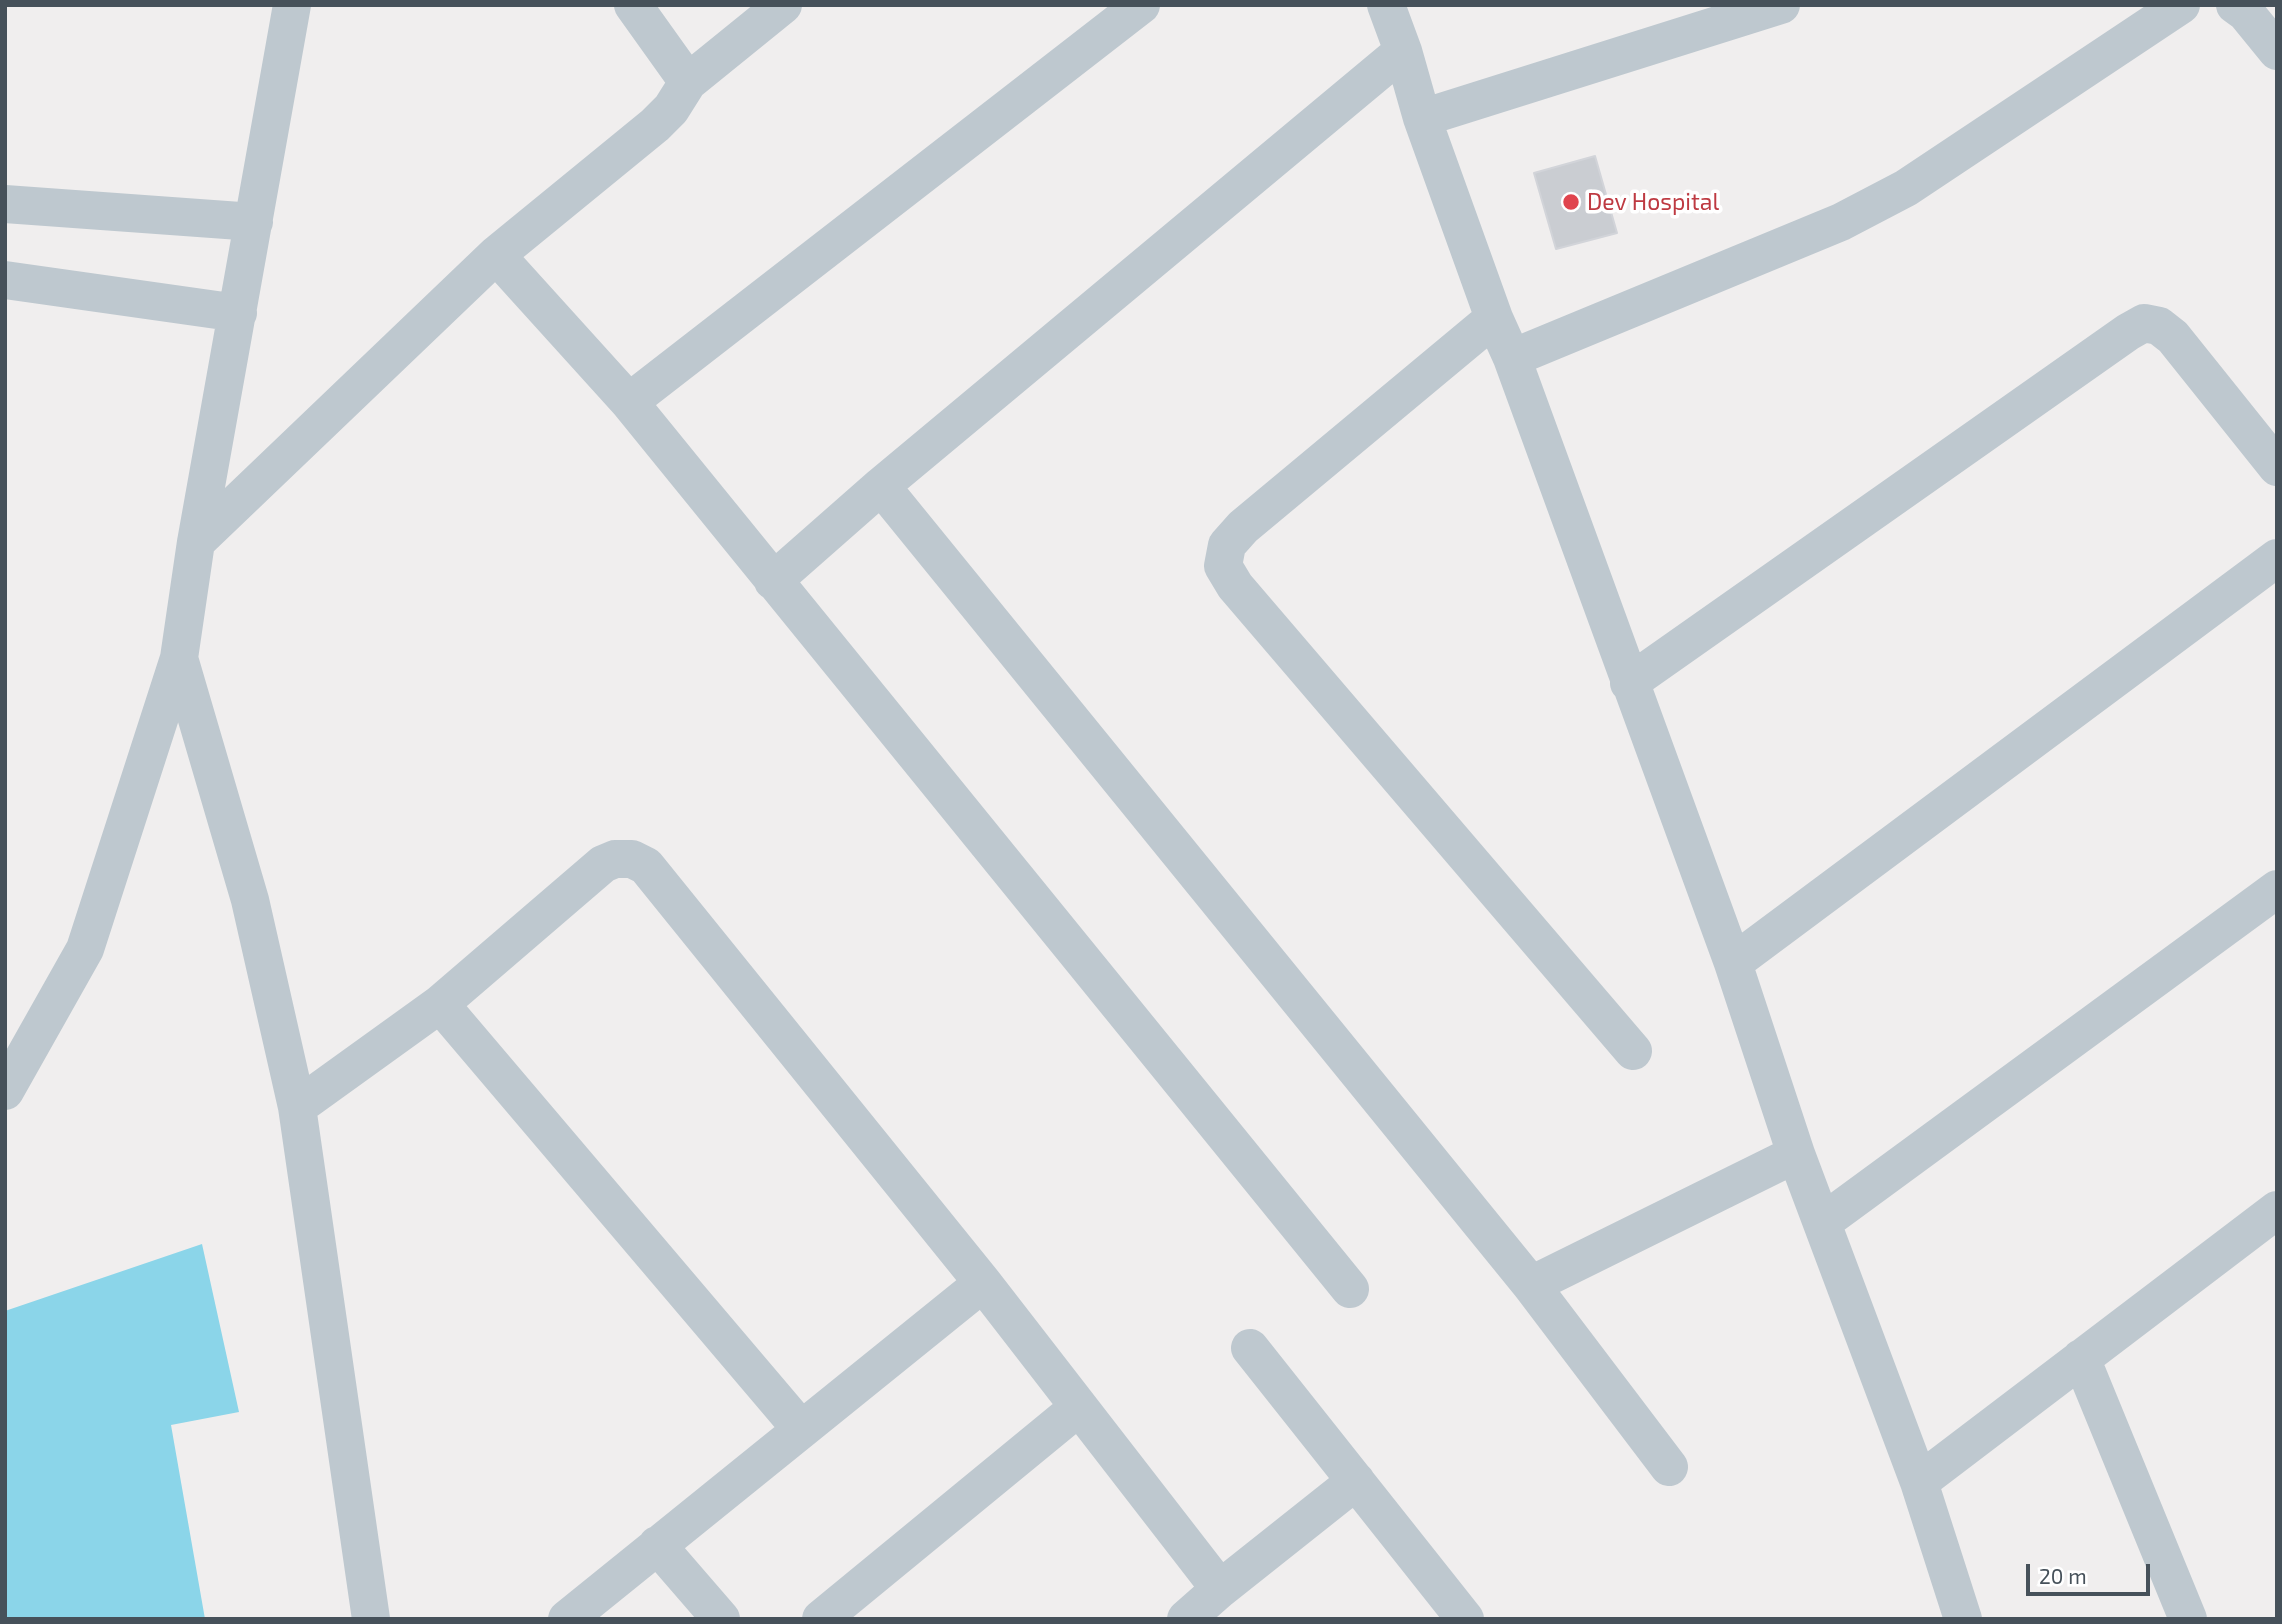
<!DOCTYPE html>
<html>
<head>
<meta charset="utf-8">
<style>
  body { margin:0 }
  #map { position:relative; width:2282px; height:1624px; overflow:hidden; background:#f0eeee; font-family:"Exo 2",sans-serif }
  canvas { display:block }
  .frame { position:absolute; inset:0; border:7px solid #46515a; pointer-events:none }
  .scale { position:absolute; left:2026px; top:1564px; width:124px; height:32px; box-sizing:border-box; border:4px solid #46515a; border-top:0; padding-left:9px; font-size:21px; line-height:24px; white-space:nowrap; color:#46515a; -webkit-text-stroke:5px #fff; paint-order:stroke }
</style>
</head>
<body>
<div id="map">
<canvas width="2282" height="1624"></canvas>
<div class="frame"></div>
<div class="scale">20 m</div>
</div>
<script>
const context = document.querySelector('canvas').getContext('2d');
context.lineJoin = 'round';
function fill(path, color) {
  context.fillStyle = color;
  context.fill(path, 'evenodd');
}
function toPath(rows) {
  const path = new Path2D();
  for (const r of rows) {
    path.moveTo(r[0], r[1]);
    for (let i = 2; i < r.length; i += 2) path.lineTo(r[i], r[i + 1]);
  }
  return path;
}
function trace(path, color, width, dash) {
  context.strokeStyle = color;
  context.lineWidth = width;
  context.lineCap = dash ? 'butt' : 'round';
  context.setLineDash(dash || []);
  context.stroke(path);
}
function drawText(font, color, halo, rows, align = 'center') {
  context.font = font + ' "Exo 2",sans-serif';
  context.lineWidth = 7;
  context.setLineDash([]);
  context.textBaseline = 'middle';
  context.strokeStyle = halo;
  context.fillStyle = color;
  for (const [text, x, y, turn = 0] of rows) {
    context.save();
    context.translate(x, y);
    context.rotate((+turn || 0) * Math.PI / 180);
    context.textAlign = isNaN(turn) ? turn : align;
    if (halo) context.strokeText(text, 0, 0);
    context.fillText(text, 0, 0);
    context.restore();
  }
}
fill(toPath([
  [202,1244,239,1412,171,1425,205,1619,5,1619,5,1311]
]), '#8bd5e9');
const building = toPath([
  [1595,156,1617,233,1556,249,1534,173,1595,156]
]);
fill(building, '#cacdd2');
trace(building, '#d2d4d9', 2);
trace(toPath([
  [633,5,688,82],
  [1386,5,1403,51,1422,118,1494,318,1512,358,1733,963,1796,1154,1919,1482,1963,1619],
  [2235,5,2246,13,2277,51],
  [1422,118,1781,5],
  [5,204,254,222],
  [496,255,629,402,1350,1289],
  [5,280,238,313],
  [1494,318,1243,527,1227,545,1223,566,1235,586,1633,1051],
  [1512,358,1841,222,1906,188,2181,5],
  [629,402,1141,5],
  [881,486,1531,1285,1669,1467],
  [196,542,496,255,655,125,671,109,688,82,783,5],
  [773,581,881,486,1403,51],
  [179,658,250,900,297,1107,371,1619],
  [1629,683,2128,332,2144,323,2159,326,2173,337,2277,467],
  [1733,963,2277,558],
  [440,1004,801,1429],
  [5,1091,85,949,179,658,196,542,292,5],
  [297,1107,440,1004,603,864,615,859,632,859,646,866,983,1283,1220,1589],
  [1823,1222,2277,889],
  [1531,1285,1796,1154],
  [1250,1348,1465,1619],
  [2081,1358,2188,1619],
  [1919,1482,2277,1210],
  [657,1545,721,1619],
  [567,1619,983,1283],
  [821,1619,1079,1407],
  [1186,1619,1220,1589,1356,1481]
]), '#bec8cf', 38);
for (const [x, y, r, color] of [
  [1571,202,9,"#e0444e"]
]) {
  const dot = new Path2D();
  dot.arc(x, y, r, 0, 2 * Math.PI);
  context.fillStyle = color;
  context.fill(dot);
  trace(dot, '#fff', 2.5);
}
drawText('23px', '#be3a42', '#fff', [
  ["Dev Hospital",1587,202]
], 'left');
</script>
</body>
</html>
